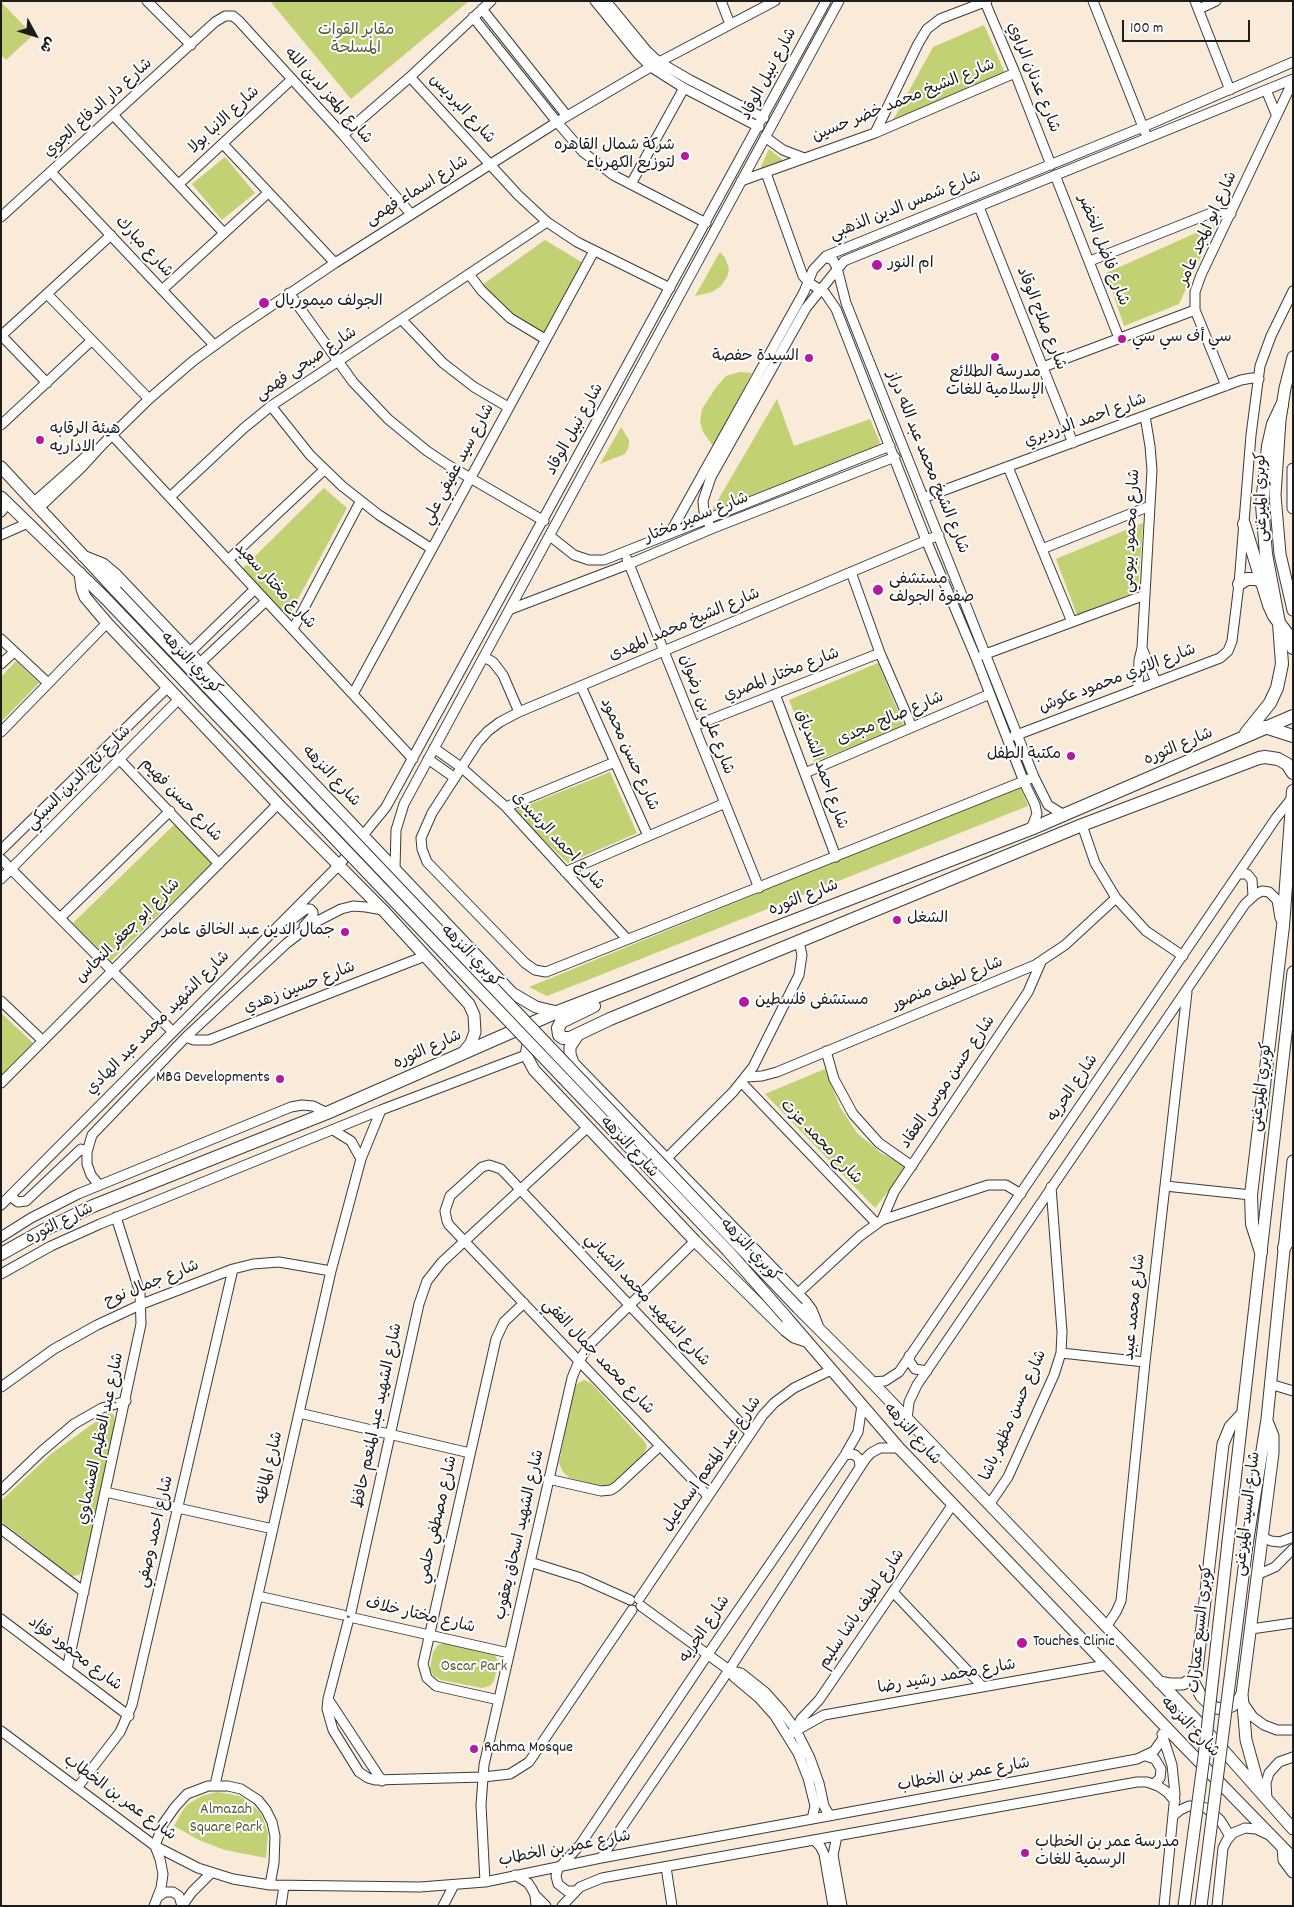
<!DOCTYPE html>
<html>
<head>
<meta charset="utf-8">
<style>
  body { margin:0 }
  #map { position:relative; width:1294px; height:1907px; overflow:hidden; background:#f9ead9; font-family:Dekko,"Playpen Sans Arabic",sans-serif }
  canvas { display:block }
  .frame { position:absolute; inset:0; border:2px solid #1c1c1c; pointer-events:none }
  .north { position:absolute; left:10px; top:10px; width:50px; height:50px; -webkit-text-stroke:4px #fff; paint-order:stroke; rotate:129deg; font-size:14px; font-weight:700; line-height:20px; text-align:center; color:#1c1c1c }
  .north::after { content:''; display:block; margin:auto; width:18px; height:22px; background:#1c1c1c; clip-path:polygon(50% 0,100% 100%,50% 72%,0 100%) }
  .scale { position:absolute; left:1122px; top:20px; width:128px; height:22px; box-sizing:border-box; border:2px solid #1c1c1c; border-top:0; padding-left:6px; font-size:15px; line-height:18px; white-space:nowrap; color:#1c1c1c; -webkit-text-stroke:4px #fff; paint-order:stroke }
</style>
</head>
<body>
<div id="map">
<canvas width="1294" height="1907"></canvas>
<div class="frame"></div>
<div class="north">ش</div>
<div class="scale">100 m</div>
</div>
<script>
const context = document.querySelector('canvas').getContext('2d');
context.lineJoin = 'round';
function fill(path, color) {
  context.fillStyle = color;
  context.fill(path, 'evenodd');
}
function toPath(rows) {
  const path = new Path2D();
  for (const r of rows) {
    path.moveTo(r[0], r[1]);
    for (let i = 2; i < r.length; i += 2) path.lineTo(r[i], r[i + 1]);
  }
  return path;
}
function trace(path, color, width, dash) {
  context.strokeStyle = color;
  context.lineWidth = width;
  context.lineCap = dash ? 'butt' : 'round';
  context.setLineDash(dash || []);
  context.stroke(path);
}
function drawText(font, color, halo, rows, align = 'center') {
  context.font = font + ' Dekko,"Playpen Sans Arabic",sans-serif';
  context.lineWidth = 4;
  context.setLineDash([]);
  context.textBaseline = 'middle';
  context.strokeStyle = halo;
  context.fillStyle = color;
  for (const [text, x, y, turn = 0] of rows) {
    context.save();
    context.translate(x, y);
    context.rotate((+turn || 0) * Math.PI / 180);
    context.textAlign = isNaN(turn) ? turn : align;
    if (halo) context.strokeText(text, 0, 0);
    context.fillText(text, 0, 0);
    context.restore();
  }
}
fill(toPath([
  [270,1,469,1,351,99],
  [1,2,33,35,6,60,1,55],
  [984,25,1005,73,892,122,933,47],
  [769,149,784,161,760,169],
  [225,157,255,193,222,220,192,184],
  [1216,224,1179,304,1124,326,1106,273],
  [545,240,583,263,538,342,506,319,475,290],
  [720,252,725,258,729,269,727,277,721,286,712,292,695,296],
  [740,372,752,373,713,446,703,432,700,422,702,409,717,386,726,376],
  [777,399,794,446,870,419,881,445,711,512],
  [621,427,629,440,629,446,625,454,600,464],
  [324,488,347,508,285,623,236,575],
  [1143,523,1138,591,1077,615,1056,559],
  [16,661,39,683,1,722,1,677],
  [878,663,904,726,814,762,789,700],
  [610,772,637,833,568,863,513,811],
  [1020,786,1028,806,547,996,529,987],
  [176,823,214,861,111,961,73,923],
  [1,1013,33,1043,1,1076],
  [825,1069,840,1107,857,1133,881,1153,907,1167,875,1208,765,1094],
  [584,1380,591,1383,645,1442,647,1447,644,1454,609,1486,601,1486,570,1478,563,1472,559,1463,575,1385],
  [109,1412,114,1415,115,1423,83,1569,79,1575,72,1576,1,1521,1,1501,51,1454],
  [446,1643,495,1655,498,1662,494,1681,490,1686,482,1688,441,1680,434,1676,430,1669,433,1652,438,1645],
  [217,1792,240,1796,259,1811,263,1818,268,1833,266,1858,225,1850,199,1840,174,1826,183,1810,188,1804,202,1796]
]), '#c1d173');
const minor = toPath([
  [147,1,191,45],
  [595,1,638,54,651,67,684,88,759,127],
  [606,1,647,51,659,62,690,80,764,118],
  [721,1,730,24],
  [1093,1,1145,132],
  [1195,1,1230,90],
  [985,2,1015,73,1051,165],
  [482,9,567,116],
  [1199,9,1216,1],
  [473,17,557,122,583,152,613,175,706,223],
  [410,77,518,195,547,222,577,242,670,288],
  [1266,90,1276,114],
  [114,116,224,233],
  [875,133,918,44,927,29,940,19,987,1],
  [343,135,410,77,491,1],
  [765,137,783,150,804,158],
  [223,144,335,263],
  [51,172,214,345],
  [766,173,803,276,811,284,825,293,836,309,926,540,976,658,1024,782,1035,805,1037,814,1031,829],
  [1055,175,1119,338],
  [741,181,875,133,1015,73],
  [179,184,291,80],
  [631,184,684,88],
  [979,207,1073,443],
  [1,217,215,22,225,16,233,16,239,21,343,135,411,214],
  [825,257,833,260,837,268,846,303,1034,777,1048,805,1064,815],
  [1090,261,1201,217,1211,213,1231,214],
  [469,274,481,290,510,318,545,339],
  [162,290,268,193],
  [289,293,353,382,388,419,427,451,448,465,544,521],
  [47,294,149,399],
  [402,320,443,363,474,387,508,407],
  [1,335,47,383],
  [2,335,111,235],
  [1043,367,1195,310],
  [1226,386,1195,310,1195,292,1201,275,1293,81],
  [271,406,310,455,342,486,379,515,432,549],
  [1,425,91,341],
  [112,435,413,759],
  [1008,467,1072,622],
  [170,497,244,428,271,406,547,222],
  [923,498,1241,380,1252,378,1259,379],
  [34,502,94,449],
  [39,508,82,467,103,444,149,399,193,361,237,329,335,263,557,122,659,62,775,1],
  [1,512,8,503],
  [711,529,704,512,703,501,711,477,806,308,844,261,1293,79],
  [670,533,804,292,813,270,826,256,1143,127,1293,62],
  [1,535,28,523],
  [939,535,519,712,500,722,488,731,478,742,432,813,421,838,422,849,427,862,525,963,535,970,546,972,1034,777],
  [550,536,574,555,589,560,604,560,890,446],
  [1042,549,1150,506],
  [627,559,759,888],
  [228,560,324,470],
  [851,572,880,653,912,727],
  [511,609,629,564,711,529,895,457],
  [293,629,360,502],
  [1,639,48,683],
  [1142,648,1156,682],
  [190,652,255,589],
  [983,655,1145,595],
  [484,657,493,662,503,675,519,712],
  [200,663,266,601],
  [1,664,14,652],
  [581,686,648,836],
  [1138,689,1139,660,1142,648,1152,470,1150,446,1145,416],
  [353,694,594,251],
  [775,694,836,857],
  [694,726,880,653],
  [1,732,107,623],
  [1014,736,1220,658,1228,651,1232,641,1239,584,1251,435,1260,366,1271,336,1293,291],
  [434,748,462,768,506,807,627,939],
  [428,759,455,778],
  [120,760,219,864],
  [805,773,990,694],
  [506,807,615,762],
  [1082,825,1095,863,1116,898,1146,931,1183,956],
  [1,850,168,687],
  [1,859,173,1032],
  [395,869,396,830,404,804,839,1],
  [565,872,723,804],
  [1239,874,1247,874,1252,880,1253,896],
  [1,879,179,699],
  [60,918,170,811],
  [286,918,294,918,306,909,310,909,313,912,313,916,304,926],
  [1,1001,42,1040],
  [186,1037,194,1040,209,1040,425,956],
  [826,1051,834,1079,853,1114,879,1143,912,1166],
  [746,1077,762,1076,777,1072,1035,965,1065,945,1116,898],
  [1,1083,278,804],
  [742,1083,876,1223],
  [333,1130,351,1141,361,1159],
  [667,1158,733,1092,753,1067,799,975,802,955,799,942],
  [99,1185,91,1175,87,1164,87,1152,92,1135,186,1037,287,943,312,924,341,909,353,906,366,907,383,910],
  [1165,1186,1251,1195],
  [10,1196,18,1202,26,1201,81,1149,87,1152],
  [1,1205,339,865,386,807,826,1],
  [882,1220,894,1192,1028,992,1041,962],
  [1,1237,31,1218,78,1194,291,1107,302,1105,313,1106,327,1113],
  [1,1274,51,1246,100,1224,381,1110,526,1055],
  [797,1294,860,1236,882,1220,988,1185,1006,1185,1021,1194],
  [1061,1353,1145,1362],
  [909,1356,910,1362,915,1369,927,1371],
  [872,1382,885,1381,899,1372,1276,818,1292,798],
  [1270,1384,1293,1391],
  [1,1387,54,1349,97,1325,142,1304,233,1269,253,1264,279,1262,331,1271],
  [299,1413,470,1453],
  [907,1420,909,1402,917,1385,1245,904,1256,894,1262,891,1269,892,1277,900,1280,918],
  [845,1455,850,1454,855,1455,859,1459,860,1466],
  [548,1479,601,1491,611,1490,617,1486,660,1446],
  [1,1490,42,1451,74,1424,102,1408,126,1401],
  [105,1492,273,1529],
  [708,1496,449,1225,447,1221,445,1211,450,1196,482,1167,489,1165,501,1169,750,1433],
  [989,1505,1008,1477,1054,1375,1061,1353,1062,1332,1051,1187],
  [1,1529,84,1592],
  [1262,1537,1271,1541,1280,1542,1293,1537],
  [530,1562,581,1578,630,1600],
  [1257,1575,1275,1567,1293,1549],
  [893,1592,983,1687],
  [258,1596,343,1615],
  [639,1599,763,1415,774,1403,794,1388,831,1370],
  [641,1606,729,1670,734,1677,759,1698,775,1716,798,1753,808,1778,815,1806,812,1819],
  [351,1612,419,1304,427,1281,442,1262,587,1128],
  [354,1618,509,1653],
  [1,1619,129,1716],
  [348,1622,328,1699,327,1709,333,1730,359,1772,368,1778,375,1780,483,1777,510,1774,529,1762,632,1610],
  [1106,1627,1116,1612,1121,1601,1145,1362,1187,992],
  [1251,1629,1293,1623],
  [67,1669,141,1324,140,1293,116,1217],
  [729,1670,741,1673,765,1692,782,1711,796,1730,810,1758,819,1783,824,1806,830,1816],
  [328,1699,382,1781],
  [499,1700,436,1686,427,1678,423,1664,496,1339,504,1322,524,1303],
  [1244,1704,1253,1717,1264,1725,1277,1730,1293,1730],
  [796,1730,801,1719,819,1700,953,1504],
  [1,1731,155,1846,198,1868,233,1879,270,1885,420,1887,485,1882,601,1858,1137,1759,1154,1751,1164,1737],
  [1162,1734,1172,1765,1175,1794,1164,1906],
  [788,1735,824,1715,1106,1665],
  [1146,1756,1155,1759,1161,1769,1160,1778,1154,1784],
  [215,1785,331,1271,361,1159,381,1110],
  [77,1788,120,1732,132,1705,233,1269],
  [1267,1799,1266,1783,1269,1773,1279,1762,1293,1757],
  [1173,1816,1180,1810,1189,1806,1197,1806,1206,1808,1220,1820,1230,1836],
  [837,1836,833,1855,842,1906],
  [814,1840,820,1846,824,1854,833,1906],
  [601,1858,729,1670,866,1458,871,1453,880,1448,899,1448],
  [666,1867,672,1906],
  [515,1875,528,1883,532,1889,535,1895,536,1906],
  [485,1882,481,1805,484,1765,572,1378,579,1361,590,1344,695,1241],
  [575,1891,567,1891,558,1884,556,1876,558,1869,580,1845,708,1654,845,1455,858,1432,862,1405],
  [535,1895,546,1906],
  [159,1896,165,1892,173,1892,179,1896,182,1906],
  [154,1906,161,1888,163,1874,160,1859,155,1846,163,1824,175,1807,187,1794,208,1786,228,1786,241,1789,258,1800,266,1810,272,1822,275,1836,274,1863,270,1885],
  [182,1906,192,1892,211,1873],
  [281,1906,284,1886],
  [443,1906,454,1885],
  [562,1906,580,1887,602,1878,1137,1782,1147,1782,1158,1786,1167,1792,1175,1801],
  [1217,1906,1223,1848,1227,1840,1233,1833,1245,1828,1256,1829,1269,1835]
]);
const major = toPath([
  [1293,357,1285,388,1280,420,1275,495,1280,554,1293,610],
  [1,467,116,591],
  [1293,469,1293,508],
  [1,497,105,598],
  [83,556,103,564,116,575,512,993,536,1007,557,1012],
  [80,573,82,589,85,597,107,623,278,804,383,910,469,1004,474,1015,475,1032,471,1043,463,1053],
  [530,1035,526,1055,534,1070,695,1241,785,1330,794,1337,806,1341],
  [578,1035,570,1047,570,1054,573,1063,805,1302,811,1310,817,1325],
  [798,1308,868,1378,1201,1725,1293,1829],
  [787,1318,899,1448,1183,1745,1293,1858],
  [1228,1542,1293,972],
  [1247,1545,1267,1419,1293,1161],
  [1192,1679,1201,1696,1209,1704,1216,1708,1224,1709,1232,1706,1238,1701,1242,1694],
  [1159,1682,1170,1684,1183,1684,1192,1679,1197,1670,1223,1444,1230,1427,1242,1414],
  [1259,1787,1246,1740,1242,1694,1273,1453,1273,1436,1267,1421],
  [1283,1848,1284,1860,1293,1872]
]);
const highway = toPath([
  [1244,524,1269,605,1274,616,1286,632,1293,648],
  [1239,584,1247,579,1256,579,1260,581],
  [1265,727,1293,736],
  [1246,733,1270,703,1277,688,1282,664,1279,623,1266,554,1262,505,1268,446,1273,424,1282,405],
  [594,1006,561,1022,558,1028,559,1035,563,1038,570,1038,610,1019,1082,825,1259,758,1265,757,1278,759,1287,764,1293,773],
  [1284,1248,1293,1232],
  [1261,1252,1252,1224,1251,1195,1283,926,1293,791],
  [1,1254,42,1231,93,1206,327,1113,557,1012,1031,829,1293,716]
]);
trace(minor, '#3d3b38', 11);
trace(major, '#3d3b38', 13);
trace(highway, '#3d3b38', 14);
trace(minor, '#fff', 9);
trace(major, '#fff', 11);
trace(highway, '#fff', 12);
const majorBridge = toPath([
  [116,591,798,1308],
  [105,598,728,1251,787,1318],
  [1184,1906,1204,1757,1228,1542],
  [1201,1906,1247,1545]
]);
trace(majorBridge, '#3d3b38', 13, []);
trace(majorBridge, '#fff', 11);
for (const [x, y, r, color] of [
  [685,156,5,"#b5179e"],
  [877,265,6,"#b5179e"],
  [264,303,6,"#b5179e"],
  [1122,339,5,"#b5179e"],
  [995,357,5,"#b5179e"],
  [809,358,5,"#b5179e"],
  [40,440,5,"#b5179e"],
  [878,590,6,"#b5179e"],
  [1071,756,5,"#b5179e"],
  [897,920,5,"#b5179e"],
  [345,932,5,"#b5179e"],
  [744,1002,6,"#b5179e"],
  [280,1079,5,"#b5179e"],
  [1022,1643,6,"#b5179e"],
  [474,1749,5,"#b5179e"],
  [1025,1853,5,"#b5179e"]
]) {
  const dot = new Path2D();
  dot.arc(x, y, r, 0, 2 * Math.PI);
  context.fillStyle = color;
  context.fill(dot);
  trace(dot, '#fff', 2);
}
drawText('16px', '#565b3a', '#fff', [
  ["مقابر القوات",356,32],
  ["المسلحة",356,50],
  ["Oscar Park",474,1668],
  ["Almazah",226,1811],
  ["Square Park",226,1829]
]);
drawText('16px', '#1c1c1c', '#fff', [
  ["شارع نبيل الوقاد",770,75,-62],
  ["شارع عدنان الراوي",1032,78,68],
  ["شارع المعز لدين الله",327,97,48],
  ["شارع الشيخ محمد خضر حسين",904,102,-22],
  ["شارع دار الدفاع الجوي",99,109,-42],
  ["شارع البرديس",461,110,47],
  ["شارع الانبا بولا",225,121,-43],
  ["شارع اسماء فهمى",418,192,-32],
  ["شارع شمس الدين الذهبي",906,207,-22],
  ["شارع ابو المجد عامر",1209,229,-66],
  ["شارع مبارك",143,248,47],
  ["شارع فاضل الخضر",1102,251,69],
  ["شارع صلاح الوقاد",1040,319,68],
  ["شارع صبحى فهمى",307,365,-34],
  ["شارع احمد الدرديري",1086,422,-20],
  ["شارع نبيل الوقاد",576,430,-61],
  ["شارع الشيخ محمد عبد الله دراز",926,463,68],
  ["شارع سيد عفيفي علي",460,465,-62],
  ["كوبري الميرغنى",1263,497,-91],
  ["شارع سمير مختار",697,519,-22],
  ["شارع محمود بيومي",1133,531,-87],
  ["شارع مختار سعيد",274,587,47],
  ["شارع الشيخ محمد المهدى",685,626,-23],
  ["كوبري النزهه",190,664,46],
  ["شارع مختار المصري",782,676,-21],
  ["شارع الاثري محمود عكوش",1118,680,-21],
  ["شارع على بن رضوان",705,715,69],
  ["شارع صالح مجدى",891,720,-23],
  ["شارع الثوره",1179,748,-23],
  ["شارع حسن محمود",628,755,66],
  ["شارع احمد الشدياق",820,770,70],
  ["شارع النزهه",330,777,47],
  ["شارع تاج الدين السبكي",80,779,-45],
  ["شارع حسن فهيم",180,801,46],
  ["شارع احمد الرشيدى",557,842,47],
  ["شارع الثوره",804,899,-21],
  ["شارع ابو جعفر النحاس",129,932,-45],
  ["كوبري النزهه",470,957,46],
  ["شارع لطيف منصور",948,985,-22],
  ["شارع حسين زهدي",300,989,-21],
  ["شارع الشهيد محمد عبد الهادي",159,1024,-45],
  ["شارع الثوره",428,1051,-24],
  ["شارع حسن موسى العقاد",949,1083,-56],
  ["كوبري الميرغنى",1263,1087,-83],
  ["شارع الحريه",1074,1089,-56],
  ["شارع محمد عزت",820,1143,46],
  ["شارع النزهه",628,1148,47],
  ["شارع الثوره",60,1225,-26],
  ["كوبري النزهه",749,1251,47],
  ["شارع جمال نوح",152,1285,-22],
  ["شارع الشهيد محمد الشباني",646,1301,47],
  ["شارع محمد عبيد",1136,1307,-84],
  ["شارع محمد جمال الفقي",597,1358,46],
  ["شارع الشهيد عبد المنعم حافظ",379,1416,-78],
  ["شارع حسن مظهر باشا",1015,1416,-66],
  ["شارع النزهه",911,1435,48],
  ["شارع عبد العظيم العشماوي",102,1439,-78],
  ["شارع عبد المنعم اسماعيل",713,1465,-55],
  ["شارع الماظه",271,1468,-77],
  ["شارع السيد الميرغنى",1249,1514,-83],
  ["شارع مصطفي حلمي",439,1520,-77],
  ["شارع احمد وصفي",157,1532,-77],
  ["شارع الشهيد اسحاق يعقوب",521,1535,-77],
  ["شارع لطيف باشا سليم",863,1610,-56],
  ["شارع مختار خلاف",420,1617,13],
  ["كوبرى السبع عمارات",1202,1629,-84],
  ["شارع الحريه",706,1630,-56],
  ["شارع محمود فؤاد",74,1655,37],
  ["شارع محمد رشيد رضا",947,1678,-10],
  ["شارع النزهه",1189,1728,46],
  ["شارع عمر بن الخطاب",964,1776,-10],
  ["شارع عمر بن الخطاب",119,1799,36],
  ["شارع عمر بن الخطاب",565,1850,-11]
]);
drawText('16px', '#1c1c1c', '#fff', [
  ["شركة شمال القاهره",675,147,"right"],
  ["لتوزيع الكهرباء",675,165,"right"],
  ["ام النور",888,265],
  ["الجولف ميموريال",275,303],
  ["سي أف سي سي",1132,339],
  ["السيدة حفصة",799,358,"right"],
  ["مدرسة الطلائع",995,374,"center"],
  ["الإسلامية للغات",995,392,"center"],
  ["هيئة الرقابه",50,431],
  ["الاداريه",50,449],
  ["مستشفى",889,581],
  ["صفوة الجولف",889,599],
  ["مكتبة الطفل",1061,756,"right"],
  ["الشغل",907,920],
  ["جمال الدين عبد الخالق عامر",335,932,"right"],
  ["مستشفى فلسطين",755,1002],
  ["MBG Developments",270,1079,"right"],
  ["Touches Clinic",1033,1643],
  ["Rahma Mosque",484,1749],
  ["مدرسة عمر بن الخطاب",1035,1844],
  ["الرسمية للغات",1035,1862]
], 'left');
</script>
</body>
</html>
